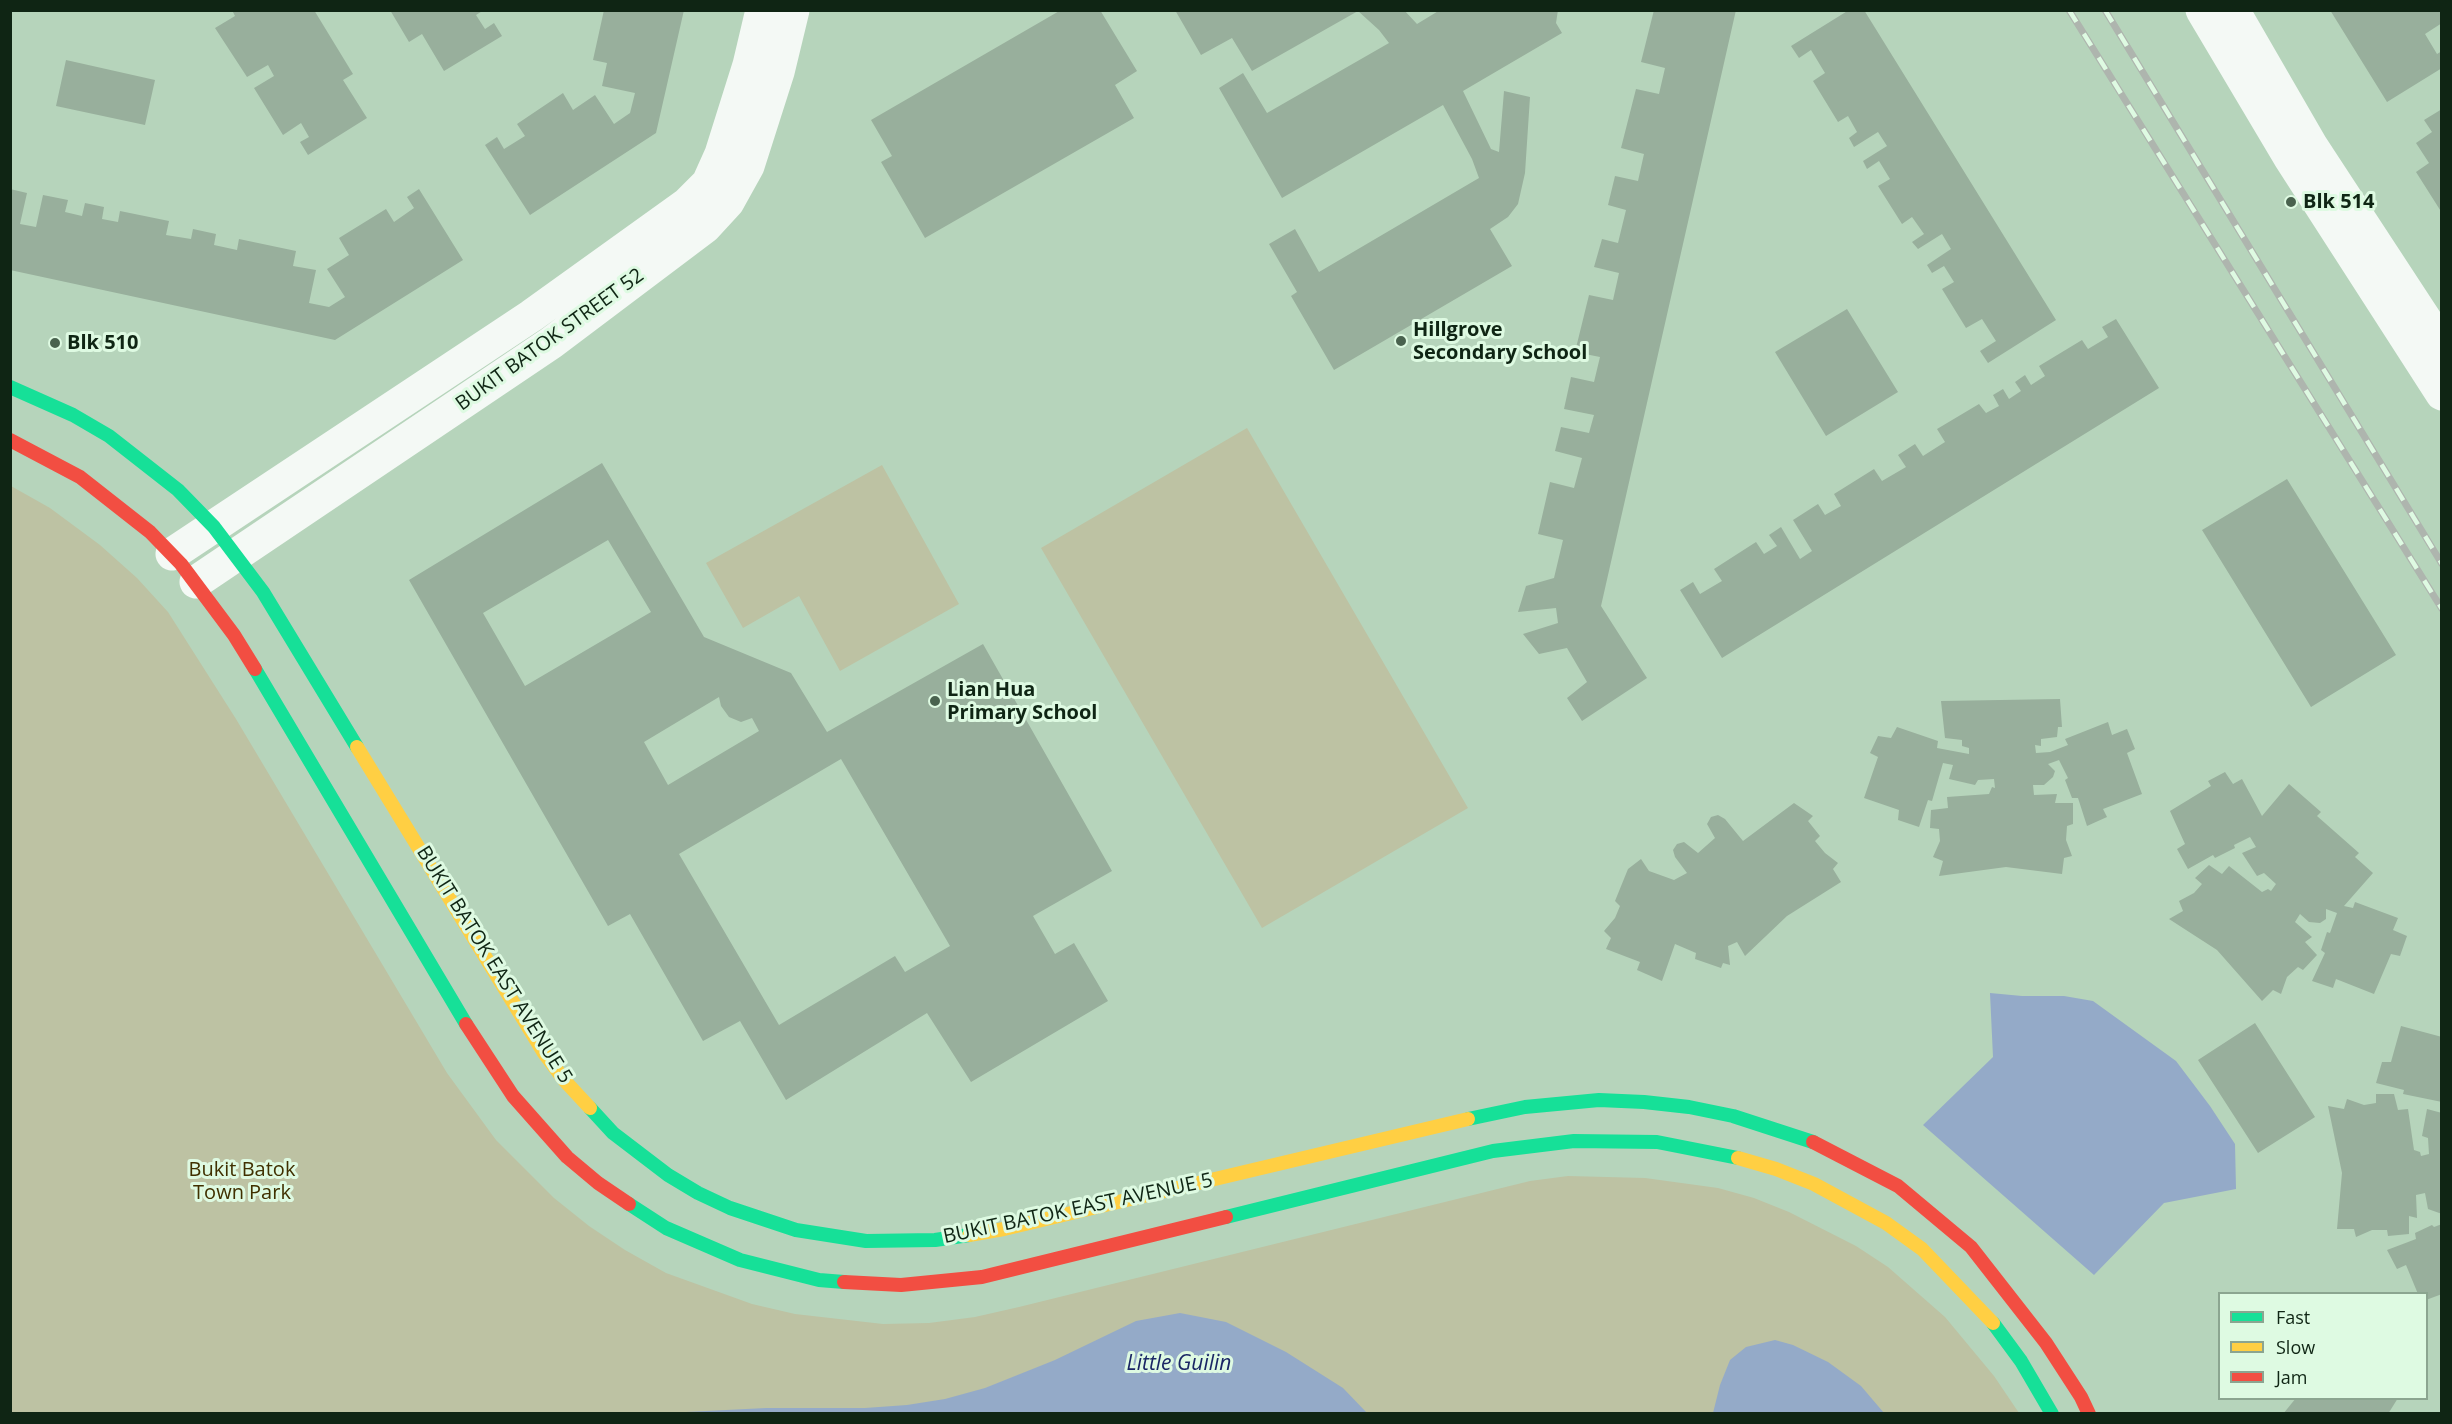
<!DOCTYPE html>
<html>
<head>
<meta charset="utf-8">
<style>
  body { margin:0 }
  #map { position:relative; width:2452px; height:1424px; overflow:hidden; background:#b6d4bb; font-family:"Open Sans",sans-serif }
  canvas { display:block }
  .frame { position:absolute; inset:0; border:12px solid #0f2514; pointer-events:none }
  .legend { position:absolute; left:2218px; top:1292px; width:210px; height:108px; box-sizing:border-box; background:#defae2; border:2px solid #8ba590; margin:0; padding:8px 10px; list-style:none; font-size:18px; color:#0f2514 }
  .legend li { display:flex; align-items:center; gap:12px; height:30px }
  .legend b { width:30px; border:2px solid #8ba590 }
</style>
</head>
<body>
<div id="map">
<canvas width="2452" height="1424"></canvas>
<div class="frame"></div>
<ul class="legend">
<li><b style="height:8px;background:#16e098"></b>Fast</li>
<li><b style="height:8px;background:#ffcf43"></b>Slow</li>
<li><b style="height:8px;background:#f24e42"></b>Jam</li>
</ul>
</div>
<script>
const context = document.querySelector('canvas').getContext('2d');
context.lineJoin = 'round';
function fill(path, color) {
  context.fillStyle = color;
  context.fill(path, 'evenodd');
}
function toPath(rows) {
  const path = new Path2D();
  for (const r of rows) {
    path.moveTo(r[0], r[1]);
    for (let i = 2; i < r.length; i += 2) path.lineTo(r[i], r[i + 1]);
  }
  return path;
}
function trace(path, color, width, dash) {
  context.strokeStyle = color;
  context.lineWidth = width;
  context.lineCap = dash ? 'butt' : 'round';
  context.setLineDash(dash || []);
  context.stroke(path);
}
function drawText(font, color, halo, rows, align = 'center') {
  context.font = font + ' "Open Sans",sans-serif';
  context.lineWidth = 6;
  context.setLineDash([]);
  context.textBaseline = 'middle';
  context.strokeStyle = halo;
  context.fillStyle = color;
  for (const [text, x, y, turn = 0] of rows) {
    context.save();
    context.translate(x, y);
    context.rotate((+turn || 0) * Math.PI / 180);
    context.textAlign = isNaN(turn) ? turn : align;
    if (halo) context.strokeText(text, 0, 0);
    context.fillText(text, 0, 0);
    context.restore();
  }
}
fill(toPath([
  [1247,428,1468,808,1262,928,1041,548],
  [882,465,959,604,840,671,799,596,743,628,706,563],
  [11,486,50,508,100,545,137,578,168,612,236,719,447,1073,496,1140,554,1198,589,1226,625,1250,666,1273,752,1304,795,1314,883,1324,929,1323,975,1317,1019,1307,1530,1181,1568,1176,1645,1178,1718,1188,1754,1198,1789,1212,1856,1246,1888,1267,1945,1317,1994,1376,2019,1413,11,1414]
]), '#bdc2a3');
fill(toPath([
  [1990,993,2022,996,2064,996,2093,1001,2176,1061,2210,1106,2235,1144,2236,1189,2164,1203,2094,1275,1923,1125,1993,1057],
  [1180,1313,1226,1322,1286,1352,1343,1388,1367,1413,666,1413,766,1408,865,1408,907,1405,945,1399,985,1388,1055,1360,1136,1321],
  [1775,1340,1793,1345,1828,1362,1861,1386,1884,1413,1713,1413,1720,1385,1730,1360,1746,1347]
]), '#94aac8');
fill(toPath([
  [232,10,314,10,353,74,343,80,367,118,308,155,300,142,309,137,301,123,283,135,254,88,274,76,268,65,247,77,215,28,235,16],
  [390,10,484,10,476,15,485,29,494,23,502,36,444,71,422,34,409,42],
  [604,10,684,10,656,133,530,215,485,145,497,137,504,149,525,136,517,124,563,93,573,110,595,95,614,124,630,113,635,93,602,86,607,63,593,60],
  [1061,10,1100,10,1137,71,1115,85,1134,118,925,238,881,162,892,156,871,120],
  [1175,10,1404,10,1417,24,1440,10,1558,10,1556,23,1562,33,1463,91,1491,149,1499,152,1504,91,1530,97,1525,173,1518,204,1508,217,1490,229,1512,266,1334,370,1291,296,1297,292,1269,244,1295,229,1319,272,1479,178,1472,159,1443,105,1282,198,1219,88,1243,73,1267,113,1389,43,1379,30,1358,11,1252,71,1232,38,1201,55],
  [1654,10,1736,10,1601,606,1647,678,1582,721,1567,698,1587,682,1567,648,1539,654,1523,634,1558,623,1556,608,1518,612,1526,586,1554,578,1563,540,1538,534,1550,482,1574,488,1582,458,1555,451,1561,427,1589,433,1594,415,1564,409,1571,377,1594,382,1600,357,1575,352,1589,295,1613,300,1619,273,1594,267,1602,239,1618,243,1626,210,1608,205,1615,176,1638,181,1644,154,1621,148,1636,89,1659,94,1665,68,1641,62],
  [1849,10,1864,10,2056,320,1988,363,1980,351,1996,341,1982,319,1966,328,1942,289,1954,282,1944,266,1932,273,1927,265,1951,249,1942,234,1918,249,1912,242,1924,234,1912,217,1902,224,1878,186,1890,179,1879,161,1867,169,1863,161,1887,146,1878,132,1854,147,1849,138,1857,132,1848,116,1838,122,1813,81,1825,73,1811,50,1799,58,1791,46],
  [2330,10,2439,10,2442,15,2442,23,2425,34,2437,54,2442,51,2442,68,2387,102],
  [66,60,155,80,145,125,56,106],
  [2442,109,2442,213,2416,172,2429,163,2416,143,2432,132,2424,120],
  [10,189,27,193,20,224,36,227,43,195,68,200,65,212,82,216,85,203,104,207,102,219,118,222,120,211,169,221,166,235,191,239,193,229,216,234,214,245,237,250,239,239,296,251,293,266,316,270,309,303,329,307,345,297,327,269,349,255,339,238,386,209,394,222,414,208,407,197,419,189,463,260,335,340,10,270],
  [1847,309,1898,392,1826,436,1775,352],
  [2116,319,2159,388,1722,658,1680,590,1693,582,1700,594,1722,581,1714,569,1756,542,1764,554,1777,546,1769,535,1781,527,1800,559,1812,551,1793,520,1818,504,1825,515,1841,506,1834,494,1874,469,1882,481,1906,467,1898,455,1915,444,1923,456,1945,442,1937,429,1979,404,1986,413,1999,406,1993,395,2003,389,2009,399,2021,391,2015,382,2025,375,2031,385,2045,376,2039,366,2082,340,2088,349,2108,337,2102,327],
  [602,463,704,637,791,673,827,732,983,644,1112,871,1033,916,1055,954,1074,943,1108,1001,971,1082,927,1013,786,1100,740,1021,703,1041,630,914,608,926,409,580],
  [608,540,651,612,525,686,483,613],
  [719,697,721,706,729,717,741,722,752,718,759,731,668,785,644,742],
  [841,759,950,946,905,972,895,956,779,1025,679,854],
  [2287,479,2396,655,2311,707,2202,530],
  [2060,699,2062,727,2058,727,2057,737,2041,739,2041,746,2035,745,2036,753,2050,752,2068,745,2065,739,2108,722,2112,735,2127,729,2135,749,2127,753,2142,794,2103,809,2107,817,2087,826,2078,798,2072,798,2065,780,2068,778,2059,760,2048,764,2055,771,2053,777,2044,785,2033,785,2034,795,2057,794,2055,803,2073,803,2073,824,2067,826,2066,840,2072,856,2064,858,2062,874,2006,867,1939,876,1943,861,1933,857,1940,841,1939,829,1930,828,1931,810,1948,808,1947,797,1989,794,1992,787,1995,788,1994,779,1978,780,1975,785,1949,779,1953,765,1943,763,1932,801,1928,800,1919,827,1898,820,1899,810,1864,798,1878,757,1870,753,1878,736,1891,738,1897,727,1938,741,1937,748,1969,754,1969,748,1962,746,1962,740,1945,738,1941,701],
  [2225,772,2233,784,2242,779,2262,816,2289,784,2321,812,2317,816,2359,853,2355,857,2373,873,2344,906,2353,908,2355,902,2398,918,2393,930,2407,936,2400,956,2391,954,2374,994,2336,979,2333,988,2312,981,2325,953,2321,950,2327,932,2330,933,2337,913,2326,909,2326,919,2320,923,2309,922,2300,914,2295,922,2312,937,2305,942,2317,955,2303,970,2298,967,2287,977,2281,994,2273,990,2262,1001,2217,950,2169,919,2183,911,2179,901,2194,893,2202,884,2195,878,2209,865,2222,874,2229,866,2262,892,2268,889,2271,891,2276,884,2264,873,2257,876,2242,853,2256,847,2250,837,2234,845,2235,848,2215,858,2213,855,2188,869,2177,849,2185,844,2170,811,2211,786,2208,781],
  [1794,803,1813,816,1808,821,1820,836,1815,841,1825,853,1838,863,1833,869,1841,882,1787,916,1745,956,1737,942,1728,946,1730,965,1723,963,1721,968,1695,959,1696,953,1675,944,1662,981,1637,970,1640,962,1606,949,1611,938,1604,931,1615,918,1620,906,1615,901,1628,869,1641,859,1649,871,1674,880,1687,873,1675,857,1673,850,1677,844,1684,842,1698,853,1715,838,1707,824,1711,817,1718,815,1725,819,1743,841],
  [2255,1023,2315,1117,2258,1153,2198,1060],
  [2401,1026,2442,1037,2442,1102,2403,1094,2404,1090,2376,1083,2382,1062,2391,1062],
  [2376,1094,2394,1094,2398,1110,2408,1109,2414,1150,2420,1152,2421,1156,2429,1154,2428,1138,2422,1136,2427,1109,2442,1113,2442,1214,2428,1209,2425,1193,2416,1195,2417,1218,2409,1216,2409,1234,2388,1236,2387,1230,2372,1230,2356,1237,2354,1229,2337,1229,2342,1173,2328,1106,2344,1109,2347,1099,2364,1105,2376,1103],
  [2442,1224,2442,1294,2426,1300,2426,1294,2418,1294,2406,1265,2397,1269,2387,1250,2416,1239,2415,1233,2432,1225,2434,1227],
  [2296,1398,2398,1398,2388,1414,2283,1414]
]), '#98af9c');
trace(toPath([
  [2202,10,2290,158,2442,394],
  [2233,10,2311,145,2442,345],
  [172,554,531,316,687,204,708,183,721,154,749,65,762,10],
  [196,582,551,343,705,227,728,202,748,166,778,72,793,10]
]), '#f4f9f5', 33);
trace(toPath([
  [10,387,73,415,109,436,178,490,214,527,263,592,357,747],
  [255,669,466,1024],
  [590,1108,613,1133,668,1175,698,1193,730,1208,796,1230,866,1241,935,1240,969,1235],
  [1468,1119,1525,1107,1599,1100,1644,1102,1689,1107,1733,1116,1813,1142],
  [629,1204,666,1228,740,1260,819,1280,844,1282],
  [1226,1217,1493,1151,1574,1141,1657,1142,1738,1158],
  [1993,1323,2021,1361,2052,1414]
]), '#16e098', 14);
trace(toPath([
  [357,747,544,1053,565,1081,590,1108],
  [1738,1158,1776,1169,1814,1184,1886,1223,1922,1249,1993,1323],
  [969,1235,1004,1229,1468,1119]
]), '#ffcf43', 14);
trace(toPath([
  [10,440,80,477,150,532,181,564,234,635,255,669],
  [466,1024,513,1096,567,1157,598,1183,629,1204],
  [1813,1142,1898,1186,1971,1247,2046,1343,2081,1397,2089,1414],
  [844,1282,901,1285,982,1277,1226,1217]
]), '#f24e42', 14);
const rail = toPath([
  [2069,10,2442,609],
  [2105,10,2442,564]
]);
trace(rail, '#aeb5ae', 7);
trace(rail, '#defae2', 4.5, [14]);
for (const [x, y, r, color] of [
  [2291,202,6,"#49624e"],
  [1401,341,6,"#49624e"],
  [55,343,6,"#49624e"],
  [935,701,6,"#49624e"]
]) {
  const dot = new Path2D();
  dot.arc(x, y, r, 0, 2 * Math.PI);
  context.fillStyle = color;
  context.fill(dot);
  trace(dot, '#defae2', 2);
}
drawText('bold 20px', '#0f2514', '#defae2', [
  ["Blk 514",2303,202],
  ["Hillgrove",1413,330],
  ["Secondary School",1413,353],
  ["Blk 510",67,343],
  ["Lian Hua",947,690],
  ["Primary School",947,713]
], 'left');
drawText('20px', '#0f2514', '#defae2', [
  ["BUKIT BATOK STREET 52",550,340,-36],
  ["BUKIT BATOK EAST AVENUE 5",494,965,58],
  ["BUKIT BATOK EAST AVENUE 5",1078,1209,-12]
]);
drawText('20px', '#403000', '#defae2', [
  ["Bukit Batok",242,1170],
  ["Town Park",242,1193]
]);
drawText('italic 21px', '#192564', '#defae2', [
  ["Little Guilin",1179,1364]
]);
</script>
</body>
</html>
